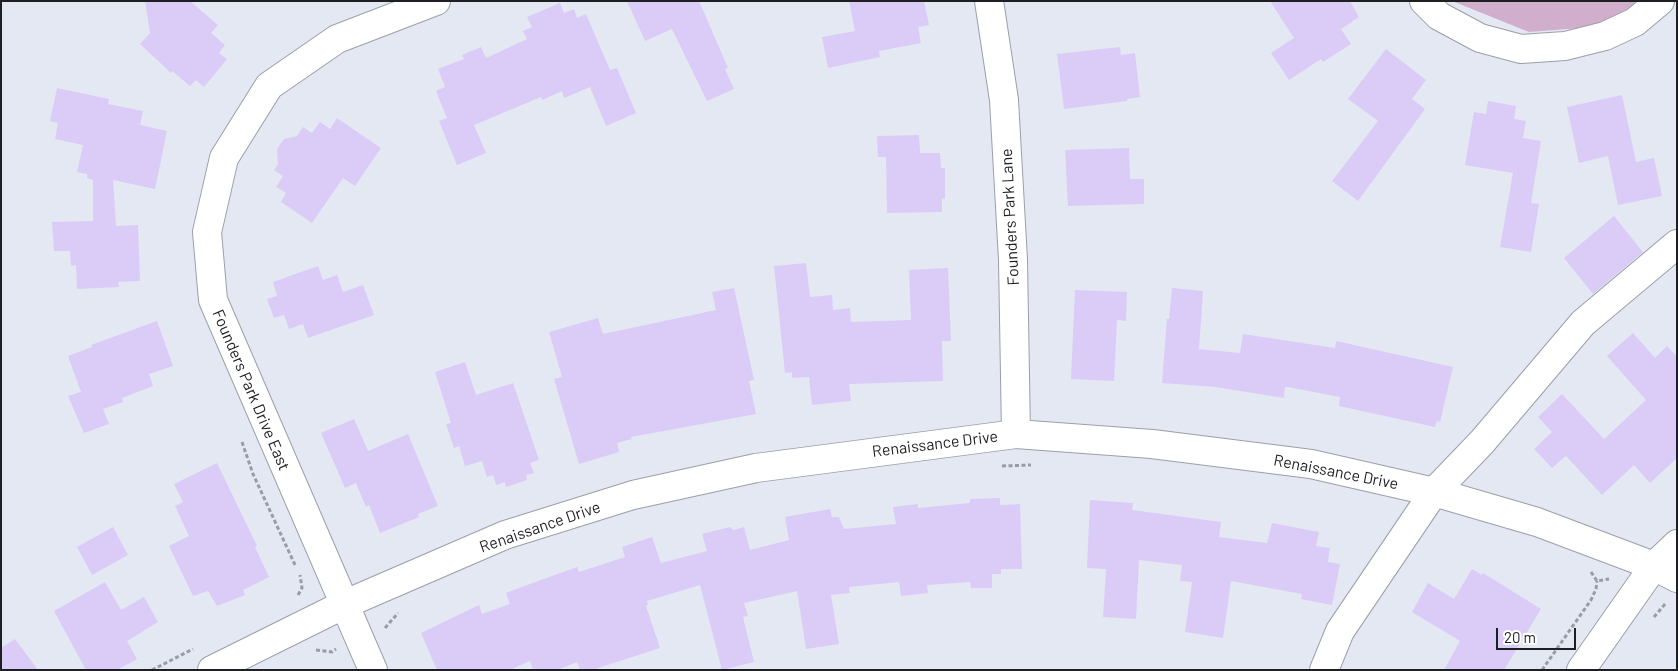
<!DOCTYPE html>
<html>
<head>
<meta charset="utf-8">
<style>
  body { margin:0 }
  #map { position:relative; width:1678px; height:671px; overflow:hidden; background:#e4e8f3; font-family:Barlow,sans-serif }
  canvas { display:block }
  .frame { position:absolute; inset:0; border:2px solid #1d1f23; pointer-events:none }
  .scale { position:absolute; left:1496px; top:628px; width:80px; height:22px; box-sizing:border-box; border:2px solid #1d1f23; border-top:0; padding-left:6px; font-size:15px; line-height:18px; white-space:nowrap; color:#1d1f23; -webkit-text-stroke:4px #fff; paint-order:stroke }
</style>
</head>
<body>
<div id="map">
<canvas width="1678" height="671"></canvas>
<div class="frame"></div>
<div class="scale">20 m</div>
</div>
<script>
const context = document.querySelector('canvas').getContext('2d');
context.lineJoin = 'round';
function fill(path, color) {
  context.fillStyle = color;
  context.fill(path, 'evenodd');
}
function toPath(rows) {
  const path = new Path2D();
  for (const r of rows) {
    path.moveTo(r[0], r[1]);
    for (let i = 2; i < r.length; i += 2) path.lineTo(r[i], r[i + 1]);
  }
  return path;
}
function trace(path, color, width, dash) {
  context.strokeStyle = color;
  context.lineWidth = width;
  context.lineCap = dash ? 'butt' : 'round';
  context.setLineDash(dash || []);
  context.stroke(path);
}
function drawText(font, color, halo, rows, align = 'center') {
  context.font = font + ' Barlow,sans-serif';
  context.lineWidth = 5;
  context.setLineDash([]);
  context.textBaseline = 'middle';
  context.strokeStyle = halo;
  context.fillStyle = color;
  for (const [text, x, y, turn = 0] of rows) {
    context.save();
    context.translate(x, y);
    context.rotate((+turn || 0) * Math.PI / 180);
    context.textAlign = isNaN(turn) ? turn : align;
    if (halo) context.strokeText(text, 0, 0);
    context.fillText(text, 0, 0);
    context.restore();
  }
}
fill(toPath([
  [1452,1,1644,1,1607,26,1529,32]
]), '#d1afcc');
fill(toPath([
  [145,1,190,1,218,25,211,33,225,45,219,53,227,59,204,87,196,80,190,86,172,71,171,73,140,44,150,33],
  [627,1,699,1,728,68,725,69,734,89,707,101,672,29,645,41],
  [849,1,924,1,929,25,918,27,921,43,879,51,880,57,828,68,822,37,855,31],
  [1270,1,1350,1,1359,17,1341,29,1351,44,1323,62,1321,59,1289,80,1271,53,1294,38],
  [560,3,564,13,574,9,577,18,586,14,610,70,617,68,636,113,606,126,590,87,564,98,562,91,542,100,541,97,474,125,486,153,457,165,439,121,447,118,436,91,445,87,438,69,464,59,462,55,481,47,486,58,527,39,523,31,532,27,527,17],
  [1120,47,1121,55,1135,53,1140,97,1127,99,1127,101,1064,109,1057,54],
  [1386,49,1426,80,1412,99,1425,109,1358,201,1332,181,1378,121,1348,99],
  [57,88,109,99,108,104,143,111,140,125,167,131,155,189,113,180,116,226,138,225,140,281,118,282,119,287,77,289,76,265,71,266,70,251,54,251,52,222,93,221,93,180,87,178,87,174,77,172,83,145,55,139,58,123,50,121],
  [1622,95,1636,162,1654,158,1662,196,1618,205,1608,156,1579,163,1567,107],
  [1488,101,1516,106,1514,119,1526,121,1523,138,1541,141,1531,203,1539,204,1531,252,1500,247,1513,173,1465,165,1474,112,1486,114],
  [337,118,381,148,355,186,343,178,312,223,281,202,286,193,276,187,283,176,274,170,278,164,277,149,284,139,297,136,303,127,312,133,320,122,330,129],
  [919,135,920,153,940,153,941,168,945,168,945,199,942,198,942,212,887,213,886,157,878,157,877,136],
  [1129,148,1130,179,1144,179,1144,204,1068,206,1065,150],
  [1614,216,1643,252,1593,294,1564,258],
  [806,263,810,297,832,295,833,310,850,308,851,322,911,320,909,270,948,268,951,341,942,341,943,381,849,384,851,401,812,405,809,377,792,378,792,372,785,373,774,266],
  [318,266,323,280,337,275,343,292,363,285,374,315,308,338,303,324,289,329,284,315,274,318,267,299,277,296,273,282],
  [734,288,754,380,749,381,756,414,631,437,632,439,617,443,619,452,579,464,554,379,562,377,549,332,598,318,603,334,716,310,712,292],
  [1172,288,1203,291,1199,349,1240,353,1243,334,1335,348,1336,341,1453,367,1440,422,1437,421,1435,427,1339,406,1340,397,1288,387,1285,387,1284,398,1216,387,1162,383,1167,319,1169,319],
  [1075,290,1127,292,1126,321,1117,320,1114,381,1071,379],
  [157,321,173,366,149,374,153,386,122,398,123,402,103,409,109,424,84,433,68,396,81,392,68,356,92,347,91,345],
  [1633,333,1655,358,1667,346,1677,357,1677,458,1650,483,1634,465,1602,495,1566,456,1552,468,1534,449,1552,432,1538,417,1562,394,1604,439,1646,400,1607,356],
  [465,362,476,395,513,383,539,460,530,463,534,473,526,475,527,480,506,487,505,482,496,485,493,475,487,477,482,461,465,466,459,446,454,448,446,424,451,423,435,372],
  [354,419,368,451,408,434,438,506,418,514,419,517,380,533,369,505,366,507,356,483,345,488,321,433],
  [217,463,257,546,255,547,269,577,243,590,245,595,217,606,208,591,193,596,169,546,189,536,175,506,183,502,174,484],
  [1000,498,1000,505,1020,504,1022,569,1001,569,1001,574,992,574,992,588,971,588,970,582,927,585,928,593,901,596,899,582,849,587,850,593,831,595,839,644,806,649,797,591,744,603,748,616,743,617,754,662,722,670,700,585,647,601,648,605,646,606,660,648,592,670,580,670,577,662,557,670,533,670,530,661,510,670,437,670,421,633,479,605,482,614,510,604,506,593,519,588,577,567,579,572,625,557,622,547,652,537,661,563,707,551,702,534,730,527,734,530,744,527,750,550,789,540,785,517,830,509,832,517,839,517,844,529,896,524,893,507,918,504,918,508,970,503,970,499],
  [1090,500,1133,503,1132,510,1221,522,1219,537,1267,543,1272,523,1319,532,1316,546,1330,548,1328,562,1340,564,1332,605,1301,599,1302,594,1231,581,1223,638,1185,632,1192,582,1180,581,1182,565,1139,560,1136,619,1103,617,1106,569,1087,568],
  [113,527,128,555,92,575,77,547],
  [1472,569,1482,575,1483,573,1541,609,1504,670,1444,670,1460,641,1412,612,1428,583,1454,599],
  [105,582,121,610,144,597,158,622,127,641,137,659,117,670,86,670,54,611],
  [15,639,38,670,1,670,1,648]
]), '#daccf7');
const minor = toPath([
  [989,1,1004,100,1013,260,1016,434],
  [1424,1,1439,16,1480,38,1521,49,1565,46,1605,36,1635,22,1660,1],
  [212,670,343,605,505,535,633,495,756,468,1016,434,1152,444,1311,464,1434,492,1537,522,1654,566,1677,578],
  [373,670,213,300,207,232,224,158,269,86,337,39,436,1],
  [1324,670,1340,631,1434,492,1482,442,1583,323,1677,244],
  [1581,670,1654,566,1677,544]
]);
trace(minor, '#9b9fa9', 30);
trace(toPath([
  [242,442,253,474,296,567],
  [1002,466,1031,465],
  [1591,572,1597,581,1609,579],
  [298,595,302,588,300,575],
  [1654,617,1666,603],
  [385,628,398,613],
  [316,650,332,652,336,649],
  [152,670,193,649],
  [1542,670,1591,600,1596,589,1597,581]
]), '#999ca4', 3, [4, 2.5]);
trace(minor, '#fff', 28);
drawText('16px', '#1d1f23', '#fff', [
  ["Founders Park Lane",1010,217,-93],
  ["Founders Park Drive East",251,390,67],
  ["Renaissance Drive",935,444,-7],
  ["Renaissance Drive",1336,472,11],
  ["Renaissance Drive",540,527,-19]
]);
</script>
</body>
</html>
